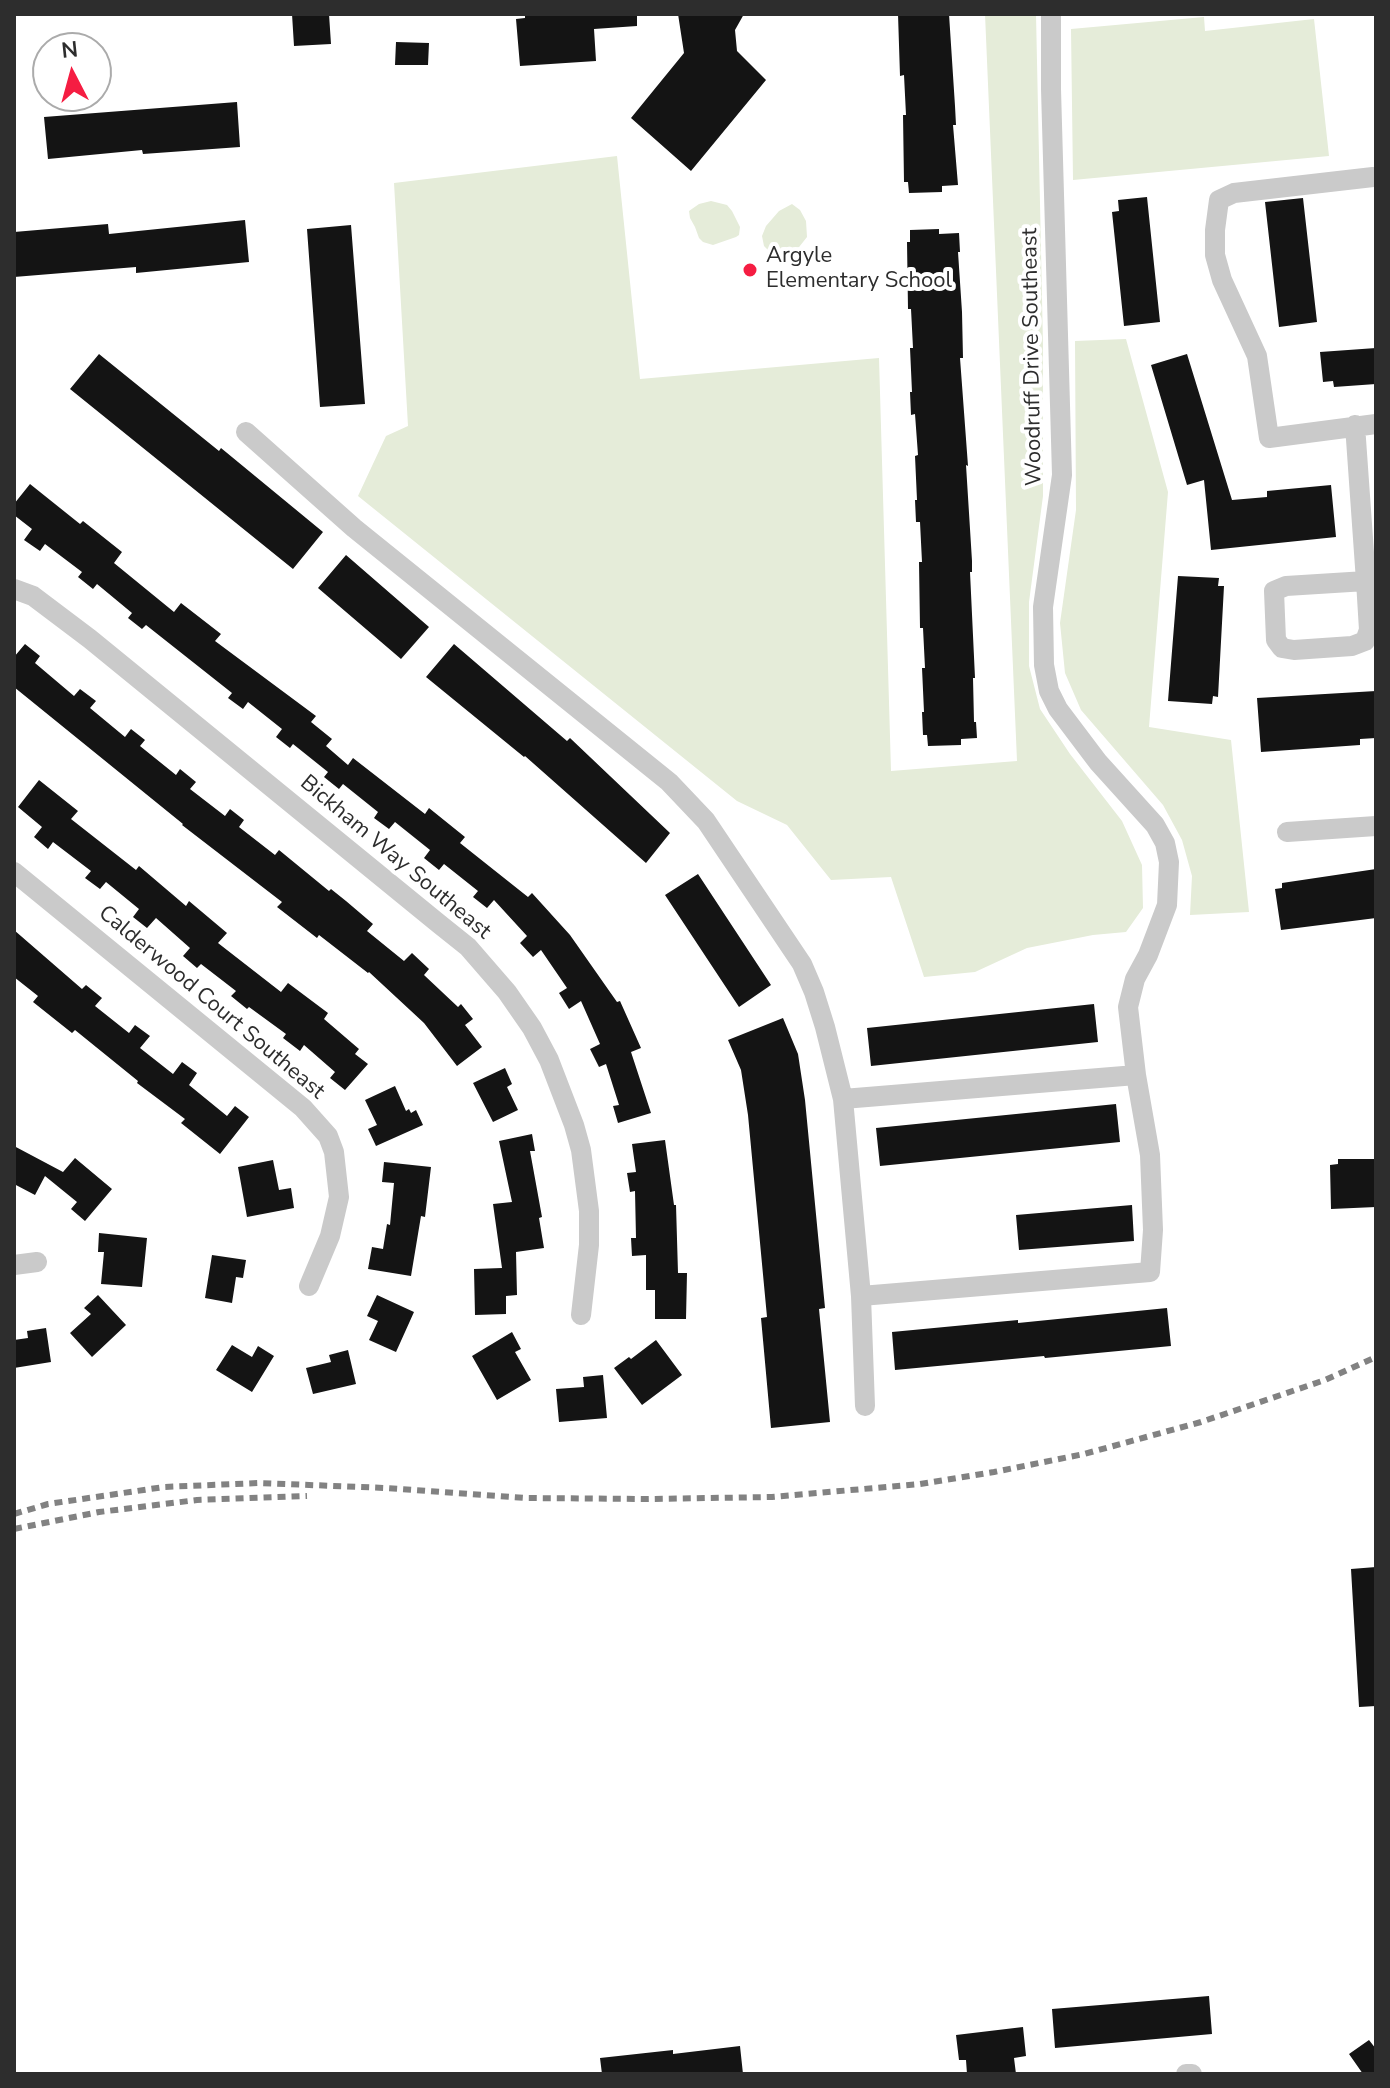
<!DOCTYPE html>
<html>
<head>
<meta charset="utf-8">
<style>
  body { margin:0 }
  #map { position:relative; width:1390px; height:2088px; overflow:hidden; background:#fff; font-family:"Nunito Sans",sans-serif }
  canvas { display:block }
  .frame { position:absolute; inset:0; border:16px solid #2d2d2d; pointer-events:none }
  .north { position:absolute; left:32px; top:32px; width:80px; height:80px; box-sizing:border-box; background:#fff; border:2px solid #ababab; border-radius:50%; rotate:354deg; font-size:22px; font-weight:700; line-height:32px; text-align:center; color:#2d2d2d }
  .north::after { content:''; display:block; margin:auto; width:28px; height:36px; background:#f51d42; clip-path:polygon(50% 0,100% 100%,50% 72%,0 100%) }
</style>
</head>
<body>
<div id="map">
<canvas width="1390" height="2088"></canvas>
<div class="frame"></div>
<div class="north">N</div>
</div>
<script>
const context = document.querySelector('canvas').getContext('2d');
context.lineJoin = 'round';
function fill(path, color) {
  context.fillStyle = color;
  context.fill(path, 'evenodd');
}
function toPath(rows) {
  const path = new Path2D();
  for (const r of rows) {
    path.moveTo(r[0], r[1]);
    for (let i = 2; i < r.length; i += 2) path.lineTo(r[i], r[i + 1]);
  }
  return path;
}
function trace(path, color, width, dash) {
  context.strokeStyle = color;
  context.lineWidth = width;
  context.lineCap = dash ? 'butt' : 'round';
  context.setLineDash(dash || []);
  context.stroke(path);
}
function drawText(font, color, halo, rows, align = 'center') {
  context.font = font + ' "Nunito Sans",sans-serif';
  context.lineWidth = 8;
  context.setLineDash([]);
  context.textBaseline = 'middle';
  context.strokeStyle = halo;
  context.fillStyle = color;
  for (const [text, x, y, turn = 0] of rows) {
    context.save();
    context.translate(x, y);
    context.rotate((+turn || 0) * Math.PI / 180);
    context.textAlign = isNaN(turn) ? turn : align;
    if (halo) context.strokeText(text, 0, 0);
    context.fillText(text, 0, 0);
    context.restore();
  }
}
fill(toPath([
  [985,14,1036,14,1043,345,1043,496,1029,602,1029,666,1040,709,1070,754,1122,821,1142,865,1143,908,1126,932,1093,935,1027,948,975,972,924,977,891,877,831,880,787,825,737,801,358,496,386,436,408,426,394,183,617,156,640,379,879,358,891,771,1017,761],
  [1204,17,1205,31,1314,19,1329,156,1073,180,1071,29],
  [711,201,727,205,732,211,740,227,739,235,736,237,713,245,703,242,699,238,695,227,690,218,689,211,699,204],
  [792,204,800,210,806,221,807,237,792,256,783,257,771,253,764,246,762,236,766,226,779,211],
  [1126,339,1168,492,1149,727,1231,740,1249,912,1190,915,1192,876,1182,840,1163,805,1081,710,1065,673,1060,623,1076,510,1075,341]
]), '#e5ecd9');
fill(toPath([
  [292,14,329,14,331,44,294,46],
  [525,14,637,14,637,26,594,29,596,61,520,66,516,19,525,18],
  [678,14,744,14,735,30,737,51,766,80,691,171,631,118,684,53],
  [898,14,949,14,955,106,956,125,953,125,958,185,942,186,942,192,909,193,908,182,904,182,903,115,906,115,904,75,900,76],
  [396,42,429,43,428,65,395,65],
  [237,102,240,147,143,154,142,150,48,159,44,117],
  [1147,197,1160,322,1124,326,1112,212,1119,211,1118,200],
  [1303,198,1317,322,1279,327,1265,202],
  [245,220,249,262,136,273,136,267,14,277,14,232,108,224,109,234],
  [351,225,365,404,320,407,307,229],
  [939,229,939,234,959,233,960,252,958,252,962,312,963,358,960,358,968,466,966,465,972,561,972,572,970,572,975,678,973,678,974,722,976,722,977,738,961,739,961,745,928,746,927,735,923,735,922,712,924,712,922,668,925,668,923,628,920,628,919,562,922,562,920,522,916,522,915,500,917,500,915,456,918,455,915,414,911,415,910,392,912,392,910,348,913,348,911,309,908,309,907,242,910,242,910,230],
  [1376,348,1376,384,1334,387,1333,381,1323,382,1320,352],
  [99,354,219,451,221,448,323,532,293,569,70,389],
  [1187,354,1232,500,1267,497,1267,491,1331,485,1336,537,1211,550,1204,480,1187,485,1151,365],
  [30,484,80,524,83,521,122,552,114,563,174,612,181,603,221,634,215,641,316,716,311,722,332,739,326,746,348,765,353,758,425,814,429,808,465,837,460,843,528,897,532,893,570,935,617,1002,620,1001,641,1048,631,1052,651,1113,618,1123,613,1106,619,1105,606,1064,599,1067,590,1049,600,1044,581,1001,569,1009,559,993,567,988,541,950,533,957,520,943,527,936,494,900,487,908,473,897,478,891,444,864,439,870,424,858,430,850,395,822,389,829,374,818,378,812,343,784,339,789,324,777,328,772,293,744,290,748,276,737,282,729,248,702,243,709,228,698,232,693,146,625,142,629,128,618,132,613,97,584,93,589,78,577,82,572,45,544,40,551,24,540,32,529,14,515,14,504],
  [346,555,429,627,401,659,318,588],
  [1178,576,1219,578,1218,586,1224,586,1218,697,1213,696,1212,704,1168,701],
  [25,644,40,656,35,663,74,696,80,689,96,701,90,708,125,737,131,729,145,740,140,746,176,775,180,769,196,782,190,789,225,816,230,809,244,820,239,827,275,855,279,850,329,891,331,889,346,901,373,924,367,931,404,961,412,953,429,969,424,975,458,1007,461,1004,473,1019,465,1025,482,1047,457,1066,424,1023,369,972,368,973,319,935,317,938,277,907,282,902,182,825,183,824,14,687,14,657],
  [454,644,567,741,570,738,670,833,646,863,525,756,524,757,426,677],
  [1376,691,1376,738,1360,739,1360,745,1261,752,1257,698],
  [39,780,78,811,71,819,136,870,139,866,186,906,189,901,227,933,218,943,281,992,288,983,328,1013,324,1019,359,1049,355,1054,368,1064,345,1090,330,1078,335,1072,304,1045,300,1051,283,1038,286,1034,249,1007,247,1009,231,996,236,991,201,964,197,968,183,956,190,948,156,918,147,928,133,917,139,909,106,882,100,889,85,878,91,871,53,842,48,849,34,837,42,827,18,807],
  [1376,869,1376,918,1281,930,1275,889,1282,888,1282,883],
  [698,874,771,985,739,1007,665,895],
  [14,930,82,989,86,985,102,998,95,1006,129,1033,135,1025,150,1036,140,1048,173,1074,182,1062,197,1073,189,1085,227,1116,235,1106,249,1117,220,1154,181,1123,185,1119,137,1083,138,1081,75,1030,72,1033,33,1002,38,996,14,977],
  [1094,1004,1098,1042,871,1066,867,1028],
  [783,1018,798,1054,805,1100,825,1308,819,1309,830,1422,771,1428,761,1318,767,1317,748,1115,741,1070,728,1040],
  [505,1068,512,1084,507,1087,518,1110,493,1122,473,1083],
  [395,1086,406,1111,409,1109,411,1113,416,1110,423,1125,376,1146,368,1129,377,1125,365,1100],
  [1116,1104,1120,1142,880,1166,876,1128],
  [532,1134,535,1151,530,1151,542,1217,539,1218,544,1248,516,1252,517,1295,506,1296,506,1314,475,1315,474,1269,502,1268,493,1204,512,1202,499,1141],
  [665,1140,674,1205,676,1205,678,1273,687,1273,686,1319,655,1319,655,1290,646,1290,646,1255,632,1256,631,1238,636,1238,635,1191,630,1192,627,1173,636,1172,632,1144],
  [14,1146,63,1172,75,1158,112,1189,85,1221,71,1209,77,1202,45,1176,35,1195,14,1184],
  [1338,1159,1376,1159,1376,1207,1331,1209,1330,1165,1338,1164],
  [273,1160,279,1190,291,1188,294,1208,247,1217,238,1167],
  [384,1162,431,1167,425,1217,421,1216,411,1276,368,1269,372,1247,383,1249,387,1224,390,1225,394,1183,382,1182],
  [1132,1205,1134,1241,1019,1250,1016,1215],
  [99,1233,147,1238,142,1287,101,1284,104,1252,98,1252],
  [212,1255,246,1260,243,1278,236,1277,232,1303,205,1298],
  [98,1295,126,1325,92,1357,70,1333,91,1314,84,1308],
  [377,1295,414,1312,396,1352,369,1340,378,1321,367,1316],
  [1167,1308,1171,1346,1045,1358,1044,1356,895,1370,892,1332,1018,1320,1018,1323],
  [46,1328,51,1362,14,1368,14,1340,28,1338,27,1331],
  [512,1332,521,1349,515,1352,531,1380,497,1400,472,1356],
  [656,1340,682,1375,642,1405,614,1368,629,1357,631,1359],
  [232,1345,252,1357,258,1346,274,1356,252,1392,216,1370],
  [348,1350,356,1384,313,1394,306,1368,331,1362,329,1355],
  [603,1375,607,1418,559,1422,556,1389,584,1387,583,1377],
  [1376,1567,1376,1706,1359,1707,1351,1569],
  [1209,1996,1212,2034,1055,2048,1052,2009],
  [1023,2027,1026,2056,1014,2058,1016,2074,967,2074,966,2060,959,2060,956,2035],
  [1369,2040,1376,2049,1376,2074,1363,2074,1349,2054],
  [740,2046,743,2074,602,2074,600,2058,673,2050,673,2054]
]), '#141414');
trace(toPath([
  [1373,177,1234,193,1219,200,1215,230,1215,255,1222,280,1257,356,1269,438,1376,424],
  [1355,425,1366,581,1369,630,1365,641,1352,646,1294,650,1282,648,1276,640,1274,591,1286,586,1366,581],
  [246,432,354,528,669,782,706,821,802,964,814,992,825,1027,843,1099,861,1296,1150,1272,1153,1230,1150,1155,1136,1075,1128,1007,1135,979,1148,955,1167,905,1169,862,1165,843,1155,825,1098,762,1058,709,1049,691,1044,665,1043,607,1062,475,1051,89,1051,14],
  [14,589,33,596,90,639,438,923,468,947,507,992,532,1028,549,1060,574,1125,581,1150,589,1211,589,1245,581,1315],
  [1287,832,1376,826],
  [14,872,303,1108,328,1136,334,1152,339,1197,330,1236,309,1286],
  [843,1099,1136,1075],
  [14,1265,37,1262],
  [861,1296,865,1406],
  [1186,2074,1192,2074]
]), '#cacaca', 20);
trace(toPath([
  [14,1514,48,1504,164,1487,259,1483,386,1488,527,1498,648,1499,772,1497,920,1484,994,1472,1084,1454,1201,1422,1325,1380,1376,1357],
  [14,1529,99,1512,197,1500,307,1496]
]), '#828282', 6, [8, 6]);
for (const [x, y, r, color] of [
  [750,270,8,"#f51d42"]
]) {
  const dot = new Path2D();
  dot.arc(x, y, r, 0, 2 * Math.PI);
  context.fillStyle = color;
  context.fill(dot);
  trace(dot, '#fff', 3);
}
drawText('22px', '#2d2d2d', '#fff', [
  ["Argyle",766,257],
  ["Elementary School",766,282]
], 'left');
drawText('22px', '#2d2d2d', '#fff', [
  ["Woodruff Drive Southeast",1033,357,-91],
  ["Bickham Way Southeast",395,858,40],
  ["Calderwood Court Southeast",211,1003,40]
]);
</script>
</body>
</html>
